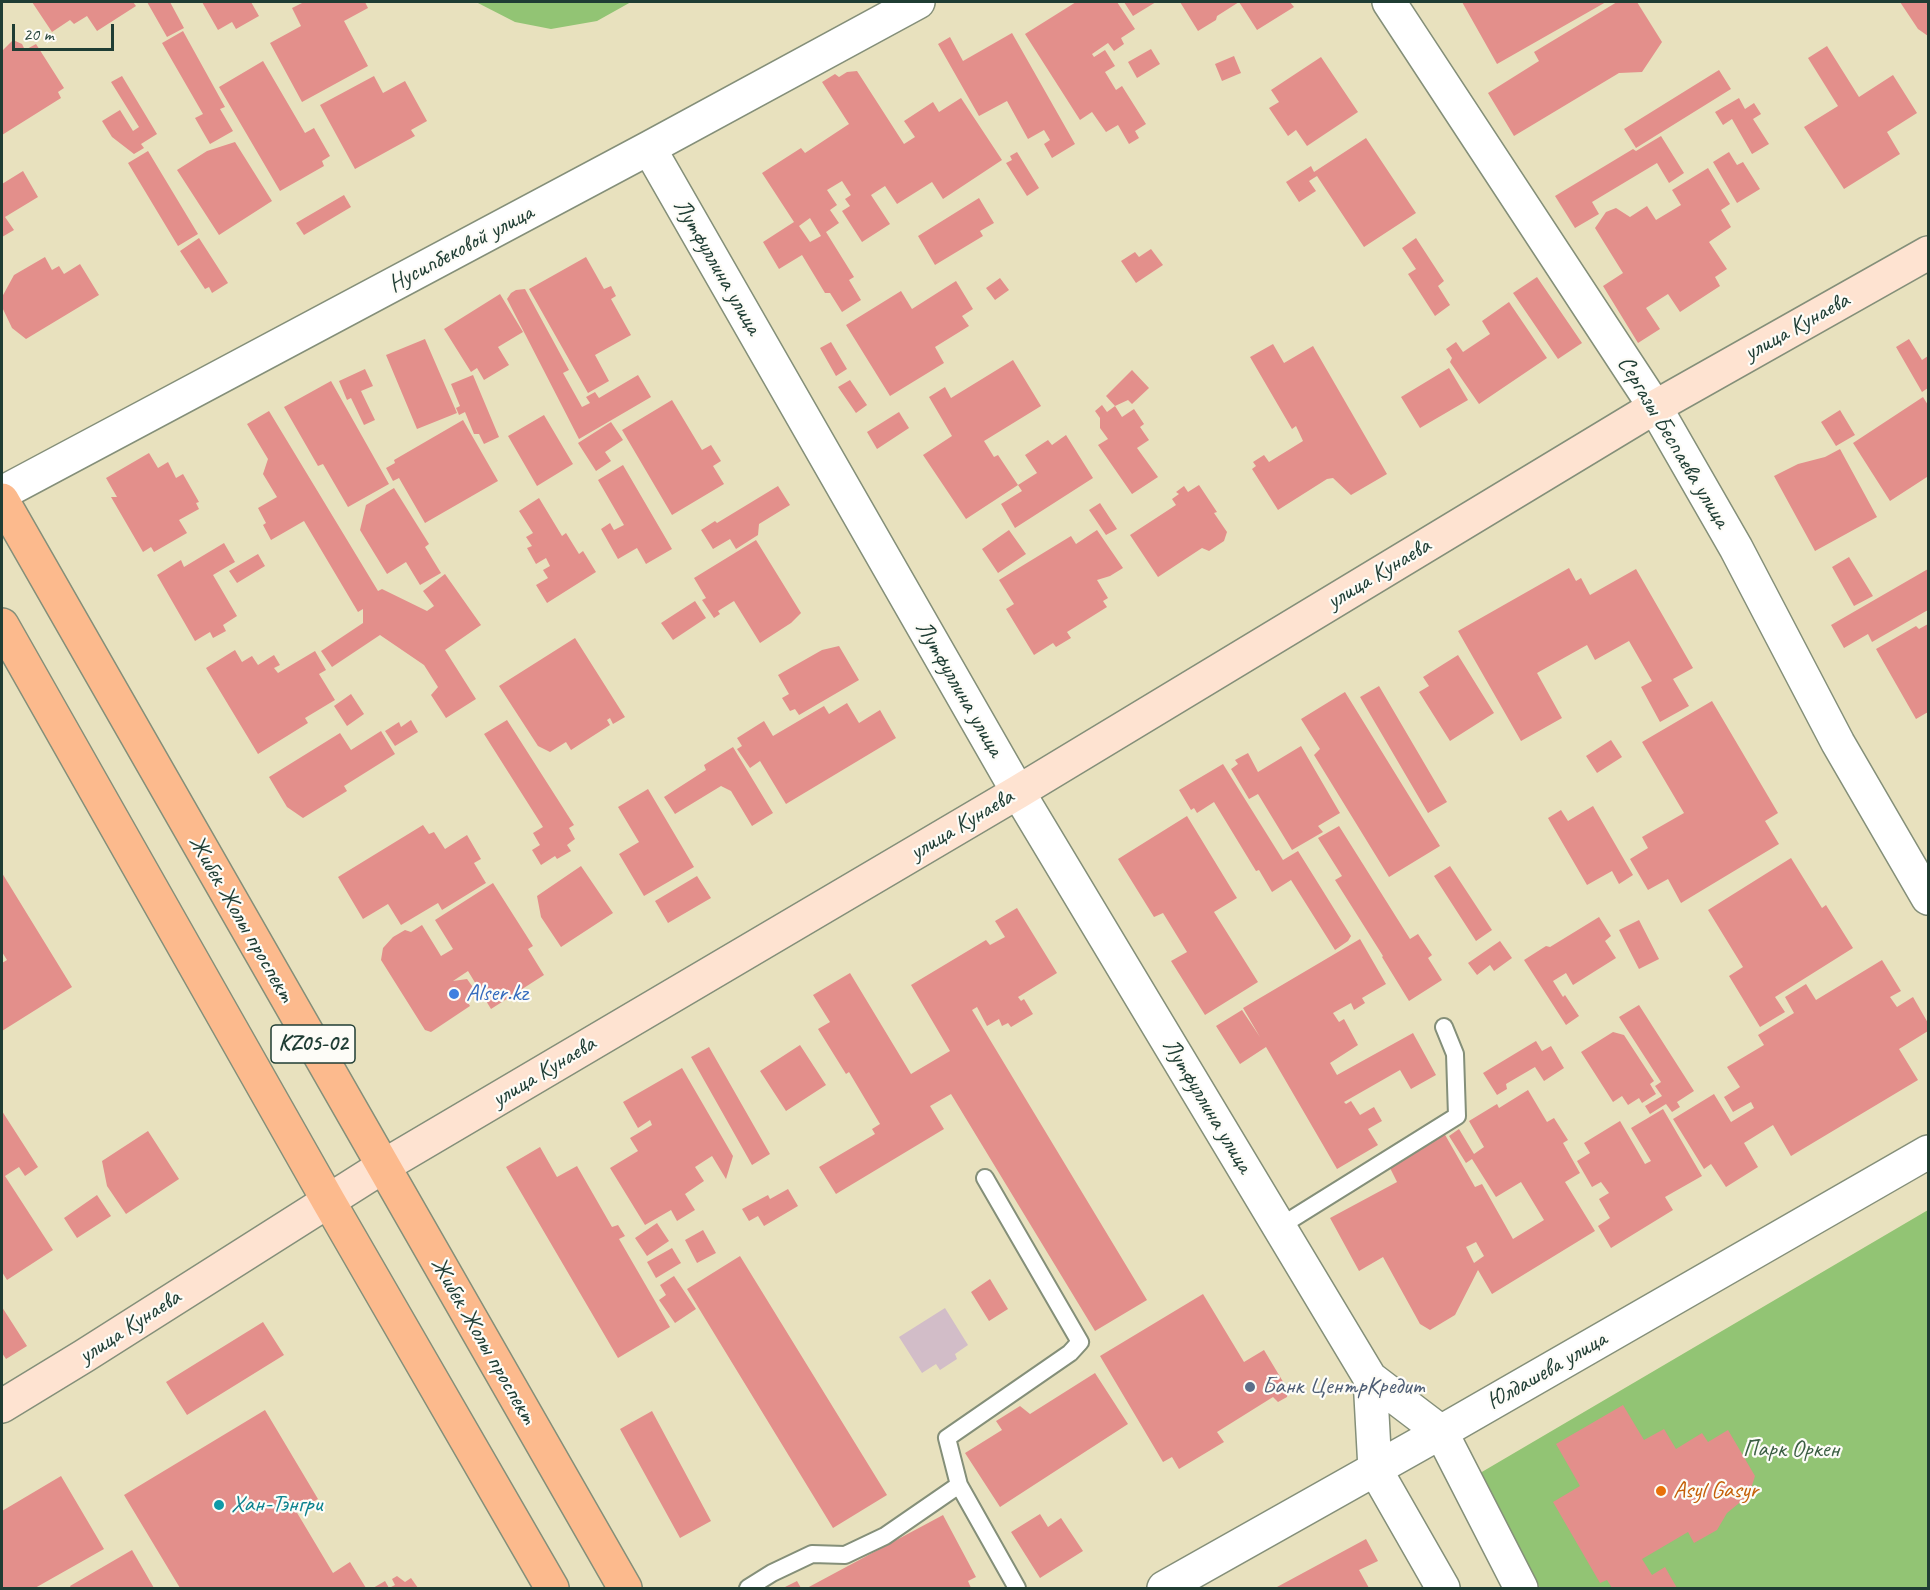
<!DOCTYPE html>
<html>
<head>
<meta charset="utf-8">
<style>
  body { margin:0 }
  #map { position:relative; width:1930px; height:1590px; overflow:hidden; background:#e8e1be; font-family:Caveat,sans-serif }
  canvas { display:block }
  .frame { position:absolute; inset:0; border:3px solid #1f3d34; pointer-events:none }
  .scale { position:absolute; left:12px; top:24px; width:102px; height:27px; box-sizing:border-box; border:3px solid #1f3d34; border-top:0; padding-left:8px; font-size:18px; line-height:21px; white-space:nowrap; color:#1f3d34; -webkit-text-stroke:4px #fdfcf7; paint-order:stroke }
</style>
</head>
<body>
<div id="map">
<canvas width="1930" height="1590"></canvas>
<div class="frame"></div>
<div class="scale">20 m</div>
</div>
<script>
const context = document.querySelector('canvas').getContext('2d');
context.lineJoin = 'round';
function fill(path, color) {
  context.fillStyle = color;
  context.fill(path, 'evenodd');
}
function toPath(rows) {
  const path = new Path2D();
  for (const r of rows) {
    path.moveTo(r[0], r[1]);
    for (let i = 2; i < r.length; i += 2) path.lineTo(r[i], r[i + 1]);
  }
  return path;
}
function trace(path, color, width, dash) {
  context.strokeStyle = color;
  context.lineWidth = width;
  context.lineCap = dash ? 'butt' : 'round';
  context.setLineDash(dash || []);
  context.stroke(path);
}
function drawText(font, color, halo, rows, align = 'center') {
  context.font = font + ' Caveat,sans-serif';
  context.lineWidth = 4.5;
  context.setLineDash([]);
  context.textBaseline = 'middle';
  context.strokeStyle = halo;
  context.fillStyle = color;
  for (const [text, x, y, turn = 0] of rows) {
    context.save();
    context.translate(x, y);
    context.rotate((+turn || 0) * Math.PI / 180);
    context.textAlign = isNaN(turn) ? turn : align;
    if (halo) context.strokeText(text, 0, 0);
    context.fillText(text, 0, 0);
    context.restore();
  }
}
fill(toPath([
  [945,1308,968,1345,955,1354,957,1359,940,1370,936,1364,922,1373,899,1337]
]), '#d2bdc8');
fill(toPath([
  [476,2,631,2,597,21,551,29,515,22],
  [1928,1210,1928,1588,1540,1588,1475,1476]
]), '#92c474');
fill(toPath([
  [32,2,133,2,136,6,97,31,87,16,74,24,70,20,52,32],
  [147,2,170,2,184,28,167,37],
  [202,2,251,2,259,16,236,29,232,22,218,30],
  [304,2,365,2,368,8,344,21,368,66,302,102,270,43,301,26,292,8],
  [1076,2,1117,2,1135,29,1121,38,1124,44,1114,51,1108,43,1092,54,1094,57,1105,50,1115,66,1105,72,1116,90,1122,86,1146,124,1135,131,1139,138,1129,144,1118,125,1106,132,1092,112,1080,120,1025,34],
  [1124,2,1156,2,1133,16],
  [1180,2,1290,2,1294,7,1257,30,1239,2,1217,16,1216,20,1198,31],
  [1462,2,1606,2,1497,64],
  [1617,2,1637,2,1662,42,1642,72,1619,73,1514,136,1488,93,1539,61,1534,52],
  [1900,2,1928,2,1928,36,1918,29],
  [183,31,225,107,220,109,233,131,210,144,195,118,203,114,162,43],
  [1012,33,1075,144,1052,158,1044,144,1050,140,1044,130,1028,139,1007,101,979,116,938,44,950,37,963,61],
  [13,40,22,44,25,50,36,44,64,88,58,92,61,98,2,135,2,51],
  [1827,46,1859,97,1893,75,1917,113,1887,132,1900,154,1844,189,1804,127,1838,106,1808,58],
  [1151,49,1160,64,1137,78,1128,62],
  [1234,56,1241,73,1222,81,1215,64],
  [1321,57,1358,112,1307,146,1296,130,1288,136,1269,108,1279,102,1271,90],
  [263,61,305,133,314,128,330,156,322,161,324,166,280,191,219,87],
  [1719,70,1731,89,1636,148,1624,129],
  [857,71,904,144,915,137,904,121,933,102,939,112,961,98,1002,160,943,199,932,182,897,204,885,186,871,195,890,224,862,242,842,211,850,206,845,199,851,195,842,181,827,190,837,205,830,210,839,223,826,232,854,277,849,280,861,300,842,312,830,293,825,293,802,255,779,269,763,242,794,222,762,173,801,148,805,153,849,124,822,82,835,74,839,77,847,72],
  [810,218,821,236,810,242,799,226],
  [122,76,157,134,141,144,144,148,134,154,112,137,102,121,120,110,133,131,139,127,111,82],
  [374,76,383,93,405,81,427,121,411,130,415,136,355,169,320,105],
  [1739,98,1745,109,1754,103,1761,114,1753,119,1769,144,1752,154,1732,119,1723,125,1715,112],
  [1661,136,1684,173,1669,183,1657,163,1592,202,1599,214,1575,228,1555,196,1633,149,1636,151],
  [1366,138,1416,213,1364,247,1317,176,1309,181,1316,191,1299,202,1286,182,1311,166,1314,172],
  [235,142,272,201,219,235,177,170,207,151],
  [148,151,198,234,178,246,128,163],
  [1017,152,1039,188,1027,196,1006,163,1012,160,1010,156],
  [1729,152,1737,165,1743,162,1760,189,1737,203,1713,162],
  [1708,168,1730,204,1721,210,1731,227,1709,242,1727,269,1715,277,1720,286,1680,312,1668,294,1646,308,1660,329,1638,343,1603,286,1623,273,1595,228,1606,212,1616,208,1630,217,1647,206,1656,220,1681,205,1672,190],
  [23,171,38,197,5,217,14,230,2,237,2,184],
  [344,195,351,207,304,235,296,223],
  [979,198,994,223,980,231,983,236,935,265,918,236],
  [199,238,228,283,212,293,209,287,205,289,180,251],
  [1416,238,1444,281,1438,286,1450,305,1435,316,1408,274,1416,269,1402,248],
  [1151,249,1163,265,1136,283,1121,261,1135,252,1139,257],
  [45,257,52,270,59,266,64,274,80,264,99,295,26,339,12,328,2,307,2,297,14,275],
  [586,257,604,289,611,286,616,296,611,299,631,335,595,355,609,381,588,393,529,289],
  [1537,277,1582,343,1558,359,1513,293],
  [1000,278,1009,290,995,300,986,288],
  [956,281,973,309,962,316,969,326,935,347,944,363,890,396,846,325,901,291,912,309],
  [525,289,569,370,563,373,582,407,590,403,586,397,595,392,599,398,638,375,651,397,579,439,507,299,511,293,516,290],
  [500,294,523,332,498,347,509,365,484,380,477,368,471,372,444,329],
  [1509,302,1547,358,1479,404,1450,362,1452,358,1446,349,1456,342,1463,352,1490,334,1482,321],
  [425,339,457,413,417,429,386,355],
  [1909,339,1922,360,1928,356,1928,388,1922,392,1896,347],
  [831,342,847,369,836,376,820,348],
  [1273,344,1284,363,1313,346,1387,474,1351,495,1333,478,1327,479,1278,510,1252,469,1256,466,1253,462,1264,455,1269,462,1303,441,1296,426,1292,429,1250,357],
  [1013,360,1041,406,984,441,994,457,998,455,1018,485,966,519,923,455,952,436,929,397,945,387,951,398],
  [1449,368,1468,400,1420,428,1401,397],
  [365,369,373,386,361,391,375,420,364,425,351,398,347,400,339,381],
  [1132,370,1149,388,1132,404,1128,400,1115,406,1122,417,1134,409,1144,424,1140,427,1149,440,1137,448,1158,477,1132,494,1098,445,1108,439,1100,428,1100,418,1095,411,1102,405,1107,412,1115,406,1106,396],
  [473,375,499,437,484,444,479,434,474,434,465,412,459,415,456,408,460,406,451,384],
  [850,380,867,405,856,413,838,387],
  [331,381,389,484,348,507,323,464,318,466,284,407],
  [1923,397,1928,405,1928,479,1927,477,1890,501,1853,443],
  [672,400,702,450,711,445,721,461,713,466,724,484,672,515,622,430],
  [1840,410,1855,435,1836,446,1821,422],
  [269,411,378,591,382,589,427,611,434,606,423,591,445,574,481,625,445,650,476,699,446,718,431,695,438,687,424,665,380,635,332,667,321,651,363,623,363,609,358,612,304,521,271,540,263,525,266,523,258,508,277,497,263,474,268,459,247,424],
  [899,412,909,428,877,449,867,432],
  [544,415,573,464,537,486,508,436],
  [463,420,498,481,425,523,399,478,393,481,386,468,395,463,394,460],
  [611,422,623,440,605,452,611,461,596,471,578,443],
  [1066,435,1093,478,1015,528,1001,504,1022,491,1018,485,1037,473,1025,455,1048,440,1052,445],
  [1840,449,1877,517,1815,551,1774,476,1798,464,1825,457],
  [149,453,158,468,168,462,176,478,183,474,199,502,196,503,199,509,179,520,187,533,154,552,151,547,143,552,111,497,117,497,106,478],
  [623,465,672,549,646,564,637,548,618,559,601,529,610,523,614,530,624,525,598,480],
  [1199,485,1217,512,1214,513,1227,532,1224,541,1209,551,1202,548,1158,577,1130,535,1176,505,1172,499,1179,494,1176,492,1184,486,1188,492],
  [778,486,790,505,759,524,758,535,736,549,730,539,713,549,701,530,715,521,717,523],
  [394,488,429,544,425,547,441,573,420,585,406,562,387,574,360,530,366,505],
  [539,498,562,536,566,533,579,554,583,551,596,572,547,603,536,585,548,578,543,570,550,566,546,558,536,564,527,548,532,546,526,537,533,533,519,511],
  [1100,503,1117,529,1106,535,1089,510],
  [1009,530,1026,554,998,573,982,549],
  [1097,530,1123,568,1110,576,1097,580,1108,598,1103,601,1107,607,1067,632,1071,638,1056,647,1053,643,1034,655,1006,609,1014,604,999,580,1071,536,1076,544],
  [756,540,801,613,791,623,760,643,734,601,718,611,720,614,714,618,702,600,706,598,694,578],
  [224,543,235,562,213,575,237,616,223,625,226,631,213,638,210,632,195,641,157,575,181,560,184,567],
  [258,554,265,566,237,583,229,571],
  [1849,557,1873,596,1854,606,1832,567],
  [1569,568,1576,581,1581,578,1590,595,1636,569,1693,668,1673,679,1689,706,1660,722,1641,687,1652,681,1629,641,1595,660,1587,645,1537,673,1562,718,1521,741,1458,631],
  [1928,569,1928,610,1872,642,1868,634,1844,648,1831,625],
  [695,601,706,618,673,640,661,623],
  [1928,624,1928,712,1916,719,1876,649,1916,626,1919,629],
  [575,638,625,717,613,724,610,718,607,720,610,725,571,750,566,742,550,752,538,746,499,686],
  [839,646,859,680,799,715,795,709,790,711,782,698,789,694,778,675,822,650],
  [235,650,242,662,252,656,258,665,274,655,280,665,274,668,278,673,315,651,326,670,319,674,335,700,305,718,308,723,258,754,206,668],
  [1458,655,1494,713,1450,741,1419,692,1429,686,1423,677],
  [1379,686,1447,802,1428,813,1360,697],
  [1345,692,1440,846,1389,877,1314,755,1320,749,1301,719],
  [351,694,364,714,347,726,334,706],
  [1712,701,1778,813,1765,821,1779,844,1681,903,1668,879,1648,890,1630,859,1648,848,1642,837,1684,813,1642,742],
  [847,703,859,723,880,710,896,738,786,804,760,761,750,768,737,749,742,746,737,738,764,721,773,736,824,706,829,714],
  [411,720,418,732,395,746,385,731,399,722,401,727],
  [507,720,574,825,569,828,575,839,567,845,571,851,557,859,555,856,541,865,532,850,540,845,533,833,543,827,484,734],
  [381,731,395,754,344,786,347,791,303,818,287,807,269,777,340,733,351,750],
  [1611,740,1622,757,1597,773,1586,756],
  [1301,746,1340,813,1318,826,1323,832,1292,850,1258,794,1249,799,1231,769,1238,764,1235,760,1248,753,1258,772],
  [733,747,773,813,752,826,731,791,721,786,675,814,664,797,706,770,704,765],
  [1223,764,1283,860,1298,851,1351,936,1348,941,1335,950,1291,880,1272,892,1259,870,1256,871,1214,802,1197,813,1194,808,1191,810,1179,790],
  [648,789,694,867,644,896,619,854,639,842,618,807],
  [1593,806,1633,875,1619,884,1612,871,1587,885,1548,818,1561,810,1568,821],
  [1187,816,1237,898,1214,912,1258,982,1205,1015,1171,961,1187,952,1163,913,1154,917,1118,859],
  [423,825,429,834,434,832,445,849,467,835,481,859,474,863,486,883,442,910,438,903,401,925,388,904,363,919,338,877],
  [1339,826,1410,939,1418,934,1432,955,1428,958,1442,980,1409,1001,1382,957,1383,956,1335,880,1342,876,1318,838],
  [1791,858,1822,908,1826,905,1853,948,1775,997,1785,1012,1760,1027,1729,976,1743,967,1708,910],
  [581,866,613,913,561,947,541,917,537,896],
  [1450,866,1492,930,1476,941,1434,876],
  [2,873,72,987,2,1031,2,963,7,960,2,952],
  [697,876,711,898,668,923,655,901],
  [493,883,533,946,528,949,544,975,491,1009,468,971,453,981,467,979,475,990,476,995,467,1001,470,1006,431,1032,425,1030,381,960,383,948,393,937,405,930,411,932,422,925,441,956,453,949,435,920],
  [1017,908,1057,973,1018,997,1021,1001,1024,999,1033,1014,1011,1027,1008,1023,1002,1026,999,1019,987,1026,977,1007,972,1010,1147,1300,1095,1331,951,1094,930,1106,944,1129,836,1194,819,1167,875,1134,872,1129,880,1124,849,1072,846,1074,818,1029,830,1022,813,995,850,973,911,1074,950,1051,911,985,986,940,990,945,1005,937,995,921],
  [1599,917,1611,936,1605,941,1616,958,1573,985,1566,973,1553,981,1563,997,1565,995,1579,1016,1566,1025,1524,960,1546,946,1550,947],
  [1639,920,1659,959,1639,969,1619,930],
  [1360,939,1386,984,1362,998,1365,1003,1354,1010,1351,1003,1333,1013,1339,1022,1344,1019,1358,1045,1330,1063,1337,1075,1413,1033,1436,1075,1411,1089,1400,1070,1344,1102,1346,1104,1351,1101,1360,1115,1374,1107,1382,1121,1368,1129,1378,1145,1337,1169,1266,1047,1240,1064,1216,1026,1242,1010,1260,1037,1243,1008],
  [1500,941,1512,958,1494,971,1490,965,1477,975,1468,963],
  [1882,960,1901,991,1890,997,1897,1007,1913,997,1928,1023,1928,1031,1899,1049,1918,1080,1791,1156,1773,1125,1744,1143,1758,1167,1726,1187,1711,1164,1704,1169,1673,1119,1714,1094,1731,1122,1754,1108,1751,1102,1733,1112,1724,1097,1740,1087,1727,1067,1764,1045,1758,1035,1794,1013,1785,997,1806,984,1816,1000],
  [1639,1005,1694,1091,1677,1102,1680,1107,1672,1112,1666,1104,1650,1114,1645,1106,1662,1096,1655,1086,1661,1082,1619,1017],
  [1613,1032,1624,1035,1654,1081,1650,1084,1656,1094,1642,1103,1639,1098,1628,1105,1622,1096,1613,1102,1581,1052],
  [1536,1041,1542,1051,1551,1046,1564,1068,1544,1081,1535,1067,1506,1084,1507,1089,1497,1095,1483,1073],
  [800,1045,826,1085,786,1111,760,1071],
  [709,1047,770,1154,752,1165,691,1057],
  [682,1068,733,1156,726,1179,712,1156,695,1167,704,1181,685,1194,695,1210,677,1221,671,1210,645,1225,610,1168,638,1151,630,1138,652,1125,650,1120,638,1128,623,1102],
  [1528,1090,1547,1122,1554,1118,1568,1140,1563,1143,1580,1173,1565,1182,1595,1231,1492,1294,1478,1270,1455,1315,1430,1330,1420,1324,1383,1257,1359,1271,1330,1218,1397,1182,1388,1164,1444,1133,1475,1187,1482,1184,1513,1239,1544,1220,1521,1182,1496,1197,1472,1159,1466,1163,1449,1136,1459,1129,1474,1154,1484,1147,1469,1121,1497,1104,1499,1108],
  [1476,1242,1484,1256,1474,1263,1466,1247],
  [1663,1109,1702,1176,1665,1197,1673,1210,1611,1248,1598,1226,1610,1218,1599,1199,1609,1193,1601,1182,1592,1187,1577,1161,1590,1153,1584,1143,1620,1121,1645,1164,1651,1161,1631,1128],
  [2,1111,38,1167,25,1176,19,1167,5,1176,53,1250,7,1280,2,1272],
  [148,1131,179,1179,126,1214,107,1186,102,1161],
  [540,1147,557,1177,577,1166,612,1227,618,1225,625,1236,619,1239,670,1327,618,1358,506,1167],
  [788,1189,798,1206,764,1226,758,1216,749,1221,742,1209,768,1195,770,1199],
  [97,1195,111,1216,77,1238,64,1218],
  [657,1223,669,1241,647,1256,635,1238],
  [703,1230,716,1253,697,1263,685,1240],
  [672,1248,681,1263,656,1278,647,1262],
  [740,1256,887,1495,833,1528,687,1289],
  [674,1276,696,1309,675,1323,659,1300,666,1295,660,1285],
  [990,1279,1008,1309,989,1321,971,1292],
  [1203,1294,1244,1362,1264,1350,1288,1390,1287,1397,1278,1402,1273,1397,1217,1432,1224,1442,1179,1469,1172,1457,1163,1462,1100,1356],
  [2,1307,27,1346,6,1359,2,1353],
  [263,1322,284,1355,187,1415,166,1382],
  [1095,1373,1128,1424,1000,1507,965,1453,1002,1430,996,1421,1020,1406,1030,1414],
  [1623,1405,1644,1440,1664,1429,1676,1449,1702,1433,1708,1442,1728,1430,1755,1476,1749,1495,1727,1513,1717,1530,1694,1543,1688,1532,1642,1559,1652,1575,1665,1567,1677,1588,1612,1588,1607,1580,1600,1583,1553,1502,1580,1486,1556,1444],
  [265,1410,318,1499,296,1511,333,1573,350,1562,366,1588,180,1588,124,1495],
  [652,1411,711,1521,680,1538,620,1429],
  [61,1476,104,1549,35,1588,2,1588,2,1511],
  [1040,1514,1048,1527,1061,1518,1083,1551,1040,1578,1011,1532],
  [943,1515,976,1577,968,1581,971,1588,807,1588],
  [1366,1539,1378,1561,1359,1570,1369,1588,1278,1588,1277,1587],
  [132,1550,154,1588,71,1588,70,1586],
  [397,1576,405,1582,411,1578,418,1588,389,1588,395,1585,392,1579],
  [385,1581,389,1588,373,1588],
  [797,1581,801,1588,783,1588]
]), '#e38f8b');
const lane = toPath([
  [1279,1227,1457,1116,1455,1054,1444,1027],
  [959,1485,1017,1588],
  [748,1588,772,1573,812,1554,845,1555,885,1536,959,1485,947,1438,1070,1353,1080,1342,985,1178]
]);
const street = toPath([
  [1389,2,1655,407,1736,548,1838,743,1928,898],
  [649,148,1018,792,1370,1378,1441,1432,1521,1588],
  [2,493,649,148,918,2],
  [1370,1378,1375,1469,1443,1588],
  [1164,1588,1441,1432,1928,1152]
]);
const secondary = toPath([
  [2,1406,84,1356,382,1167,1018,792,1655,407,1928,253]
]);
const highway = toPath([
  [2,500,625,1588],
  [2,625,329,1202,552,1588]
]);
trace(lane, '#848f79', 20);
trace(street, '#848f79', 36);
trace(secondary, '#848f79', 36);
trace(highway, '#848f79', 36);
trace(lane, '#fff', 16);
trace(street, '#fff', 33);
trace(secondary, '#fee3d1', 33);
trace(highway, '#fcba8d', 33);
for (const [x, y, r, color] of [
  [454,994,6,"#3f7fe0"],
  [1250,1387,6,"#5c6f8a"],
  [1661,1491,6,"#e8710a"],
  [219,1505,6,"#0f9aa8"]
]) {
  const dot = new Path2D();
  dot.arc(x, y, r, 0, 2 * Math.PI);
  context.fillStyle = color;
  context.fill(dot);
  trace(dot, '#fdfcf7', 2);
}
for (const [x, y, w] of [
  [313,1044,84]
]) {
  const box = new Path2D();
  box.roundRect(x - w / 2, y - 19, w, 38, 4.5);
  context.fillStyle = '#fdfcf7';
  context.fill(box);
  trace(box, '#1f3d34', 1.5);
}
drawText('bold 22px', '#1f3d34', null, [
  ["KZ05-02",313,1044]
]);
drawText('24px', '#1f3d34', '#fdfcf7', [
  ["Нусипбековой улица",461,249,-28],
  ["Лутфуллина улица",717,267,60],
  ["улица Кунаева",1797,327,-29],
  ["Сергазы Беспаева улица",1673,442,59],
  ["улица Кунаева",1379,574,-31],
  ["Лутфуллина улица",959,689,60],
  ["улица Кунаева",962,825,-31],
  ["Жибек Жолы проспект",241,919,60],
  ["улица Кунаева",544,1072,-31],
  ["Лутфуллина улица",1207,1106,59],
  ["улица Кунаева",130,1327,-33],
  ["Жибек Жолы проспект",483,1341,60],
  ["Юлдашева улица",1547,1371,-30]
]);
drawText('24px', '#366cbe', '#fdfcf7', [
  ["Alser.kz",466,994]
], 'left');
drawText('24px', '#4e5e75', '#fdfcf7', [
  ["Банк ЦентрКредит",1262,1387]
], 'left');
drawText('24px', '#3c5f44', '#fdfcf7', [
  ["Парк Оркен",1791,1450]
]);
drawText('24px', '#c56008', '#fdfcf7', [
  ["Asyl Gasyr",1673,1491]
], 'left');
drawText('24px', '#0d838f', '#fdfcf7', [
  ["Хан-Тэнгри",231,1505]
], 'left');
</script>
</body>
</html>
